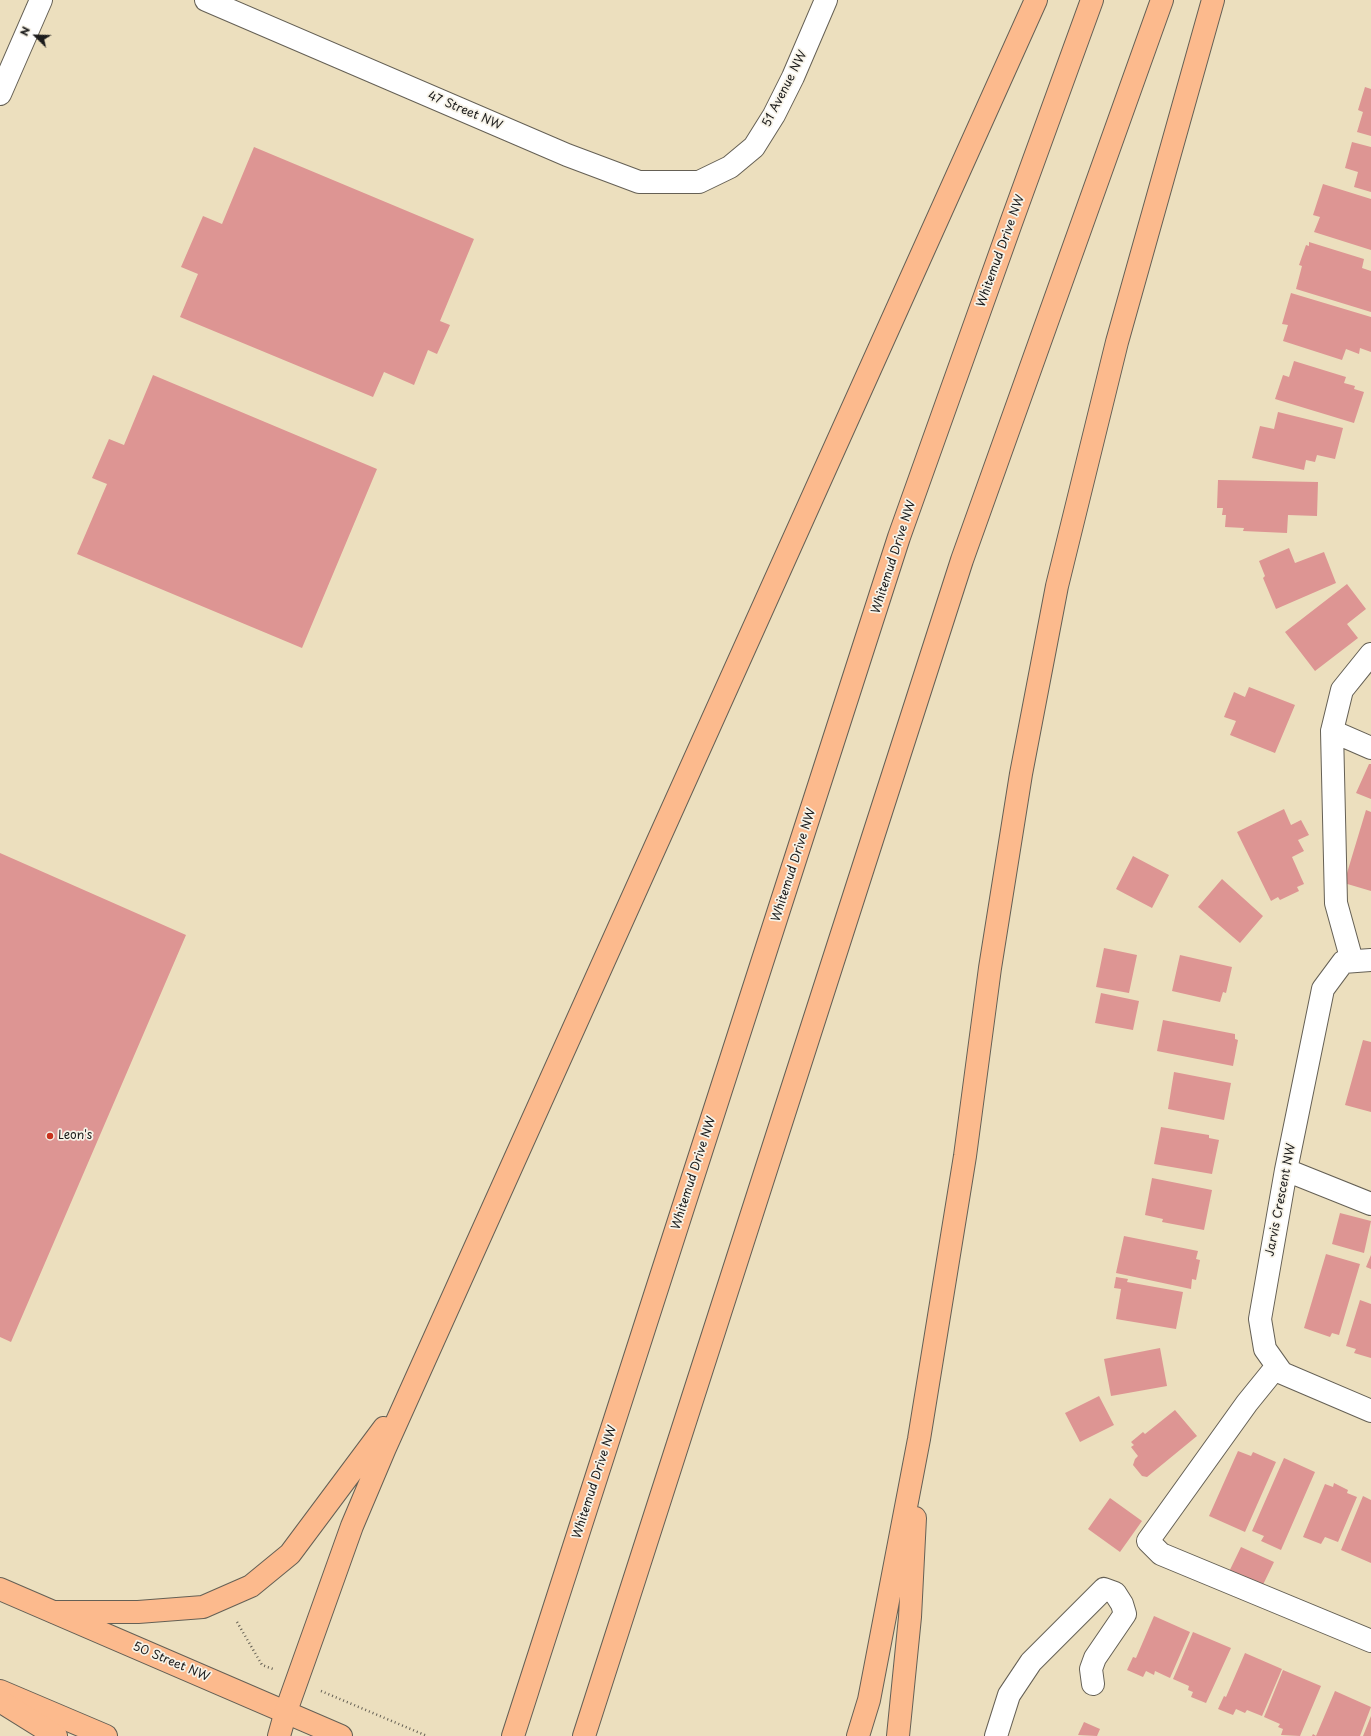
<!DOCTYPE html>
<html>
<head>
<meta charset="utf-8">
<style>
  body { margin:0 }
  #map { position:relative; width:1371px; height:1736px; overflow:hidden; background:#ecdfbe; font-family:"Playpen Sans",sans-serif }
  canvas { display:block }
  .north { position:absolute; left:16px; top:16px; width:40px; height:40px; -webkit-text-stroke:3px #f7f3e8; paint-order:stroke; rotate:293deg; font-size:11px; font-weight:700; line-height:16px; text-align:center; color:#1c1c1c }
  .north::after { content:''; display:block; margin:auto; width:14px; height:18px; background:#1c1c1c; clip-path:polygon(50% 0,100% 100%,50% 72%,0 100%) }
</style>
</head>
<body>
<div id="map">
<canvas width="1371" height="1736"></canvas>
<div class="north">N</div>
</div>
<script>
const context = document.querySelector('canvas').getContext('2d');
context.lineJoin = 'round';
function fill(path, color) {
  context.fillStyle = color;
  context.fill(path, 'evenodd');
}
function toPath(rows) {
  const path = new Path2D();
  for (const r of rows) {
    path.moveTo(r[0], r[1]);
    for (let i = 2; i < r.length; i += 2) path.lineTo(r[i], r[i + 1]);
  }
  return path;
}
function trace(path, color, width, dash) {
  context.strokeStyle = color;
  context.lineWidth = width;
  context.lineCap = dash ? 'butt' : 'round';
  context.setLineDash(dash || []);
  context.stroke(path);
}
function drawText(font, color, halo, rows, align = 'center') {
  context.font = font + ' "Playpen Sans",sans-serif';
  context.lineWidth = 3.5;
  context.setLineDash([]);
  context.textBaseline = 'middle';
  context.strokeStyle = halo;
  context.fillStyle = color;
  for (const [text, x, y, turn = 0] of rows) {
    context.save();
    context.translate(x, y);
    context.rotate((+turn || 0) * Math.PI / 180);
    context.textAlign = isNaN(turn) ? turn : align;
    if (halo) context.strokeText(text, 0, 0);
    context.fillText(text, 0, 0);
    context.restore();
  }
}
fill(toPath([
  [1365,87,1371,89,1371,136,1357,132,1363,112,1358,110],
  [1352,142,1371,147,1371,192,1354,187,1358,172,1345,168],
  [254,147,474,239,440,321,450,325,437,354,428,350,414,385,384,372,373,397,180,317,198,274,181,267,203,216,222,224],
  [1323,184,1371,199,1371,250,1314,232,1320,217,1313,215],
  [1309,242,1364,259,1362,268,1371,271,1371,312,1296,289,1302,266,1299,265,1306,245,1309,246],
  [1291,293,1371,317,1371,352,1360,348,1359,354,1346,349,1342,360,1283,341,1288,325,1282,324],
  [1294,361,1346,377,1344,383,1355,386,1354,389,1364,392,1354,423,1275,399,1283,375,1289,377],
  [153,375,377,469,302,648,77,554,107,484,92,478,109,439,124,445],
  [1278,412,1343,428,1335,459,1317,455,1315,462,1306,460,1304,470,1252,458,1260,426,1274,429],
  [1218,480,1318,482,1317,516,1288,515,1287,533,1243,531,1244,528,1225,527,1226,515,1222,515,1223,508,1217,508],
  [1289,548,1295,563,1324,552,1336,583,1276,609,1263,578,1265,576,1259,561],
  [1347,584,1366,609,1347,624,1358,638,1315,671,1285,632],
  [1249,687,1295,705,1275,753,1230,735,1236,721,1224,717,1234,692,1245,697],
  [1369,764,1371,764,1371,799,1356,793],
  [1284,809,1291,825,1301,820,1309,835,1298,840,1304,851,1292,857,1304,884,1297,887,1299,891,1280,900,1278,897,1271,901,1237,832],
  [1366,810,1371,812,1371,891,1344,883],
  [0,853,186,935,11,1342,0,1337],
  [1133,856,1169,875,1152,908,1116,889],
  [1222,879,1263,916,1240,943,1198,907],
  [1104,948,1137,955,1129,993,1096,987],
  [1180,955,1232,967,1226,993,1223,992,1220,1002,1172,991],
  [1101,993,1139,1001,1133,1030,1095,1023],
  [1163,1020,1235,1034,1235,1039,1238,1040,1233,1066,1157,1051],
  [1363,1040,1371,1042,1371,1112,1345,1105],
  [1174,1072,1231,1083,1224,1120,1168,1109],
  [1161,1127,1209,1135,1209,1138,1219,1140,1212,1174,1154,1164],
  [1152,1178,1212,1190,1204,1230,1162,1222,1163,1219,1145,1215],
  [1340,1213,1371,1221,1364,1253,1332,1244],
  [1124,1236,1198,1251,1196,1259,1200,1260,1196,1280,1192,1279,1191,1289,1116,1273],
  [1326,1254,1360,1264,1339,1335,1332,1333,1330,1337,1304,1328],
  [1371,1255,1371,1269,1366,1267],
  [1116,1277,1128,1279,1127,1282,1183,1292,1176,1329,1116,1319,1121,1289,1114,1288],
  [1360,1300,1371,1304,1371,1358,1354,1353,1356,1349,1346,1346],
  [1160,1348,1167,1386,1111,1396,1104,1359],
  [1099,1396,1114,1425,1080,1442,1065,1413],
  [1175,1410,1197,1436,1147,1477,1142,1476,1133,1465,1135,1459,1138,1456,1131,1447,1134,1445,1131,1442,1143,1432,1145,1434],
  [1238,1451,1251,1456,1253,1452,1276,1462,1245,1532,1209,1516],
  [1284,1458,1315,1472,1281,1550,1261,1541,1264,1536,1252,1531],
  [1334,1483,1348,1490,1347,1493,1357,1497,1338,1542,1325,1537,1321,1544,1303,1537,1325,1484,1333,1487],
  [1363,1496,1371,1500,1371,1563,1341,1550],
  [1110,1498,1142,1521,1120,1552,1088,1529],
  [1241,1547,1274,1562,1259,1593,1226,1578],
  [1154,1616,1190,1632,1170,1678,1155,1671,1154,1675,1146,1671,1143,1677,1127,1670,1133,1657,1136,1658],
  [1193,1632,1231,1648,1206,1703,1191,1697,1193,1692,1188,1690,1189,1686,1173,1679],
  [1245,1653,1282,1669,1262,1716,1247,1710,1245,1713,1236,1709,1233,1715,1218,1709,1224,1696,1226,1697],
  [1283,1670,1321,1686,1300,1736,1281,1735,1283,1729,1278,1727,1280,1724,1264,1717],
  [1335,1691,1371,1707,1360,1736,1312,1736,1313,1734,1316,1736],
  [1371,1716,1371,1736,1363,1736],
  [1084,1722,1100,1729,1097,1736,1078,1735]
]), '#dd9593');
const minor = toPath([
  [206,0,567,155,639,182,699,182,730,167,754,147,774,115,793,77,826,0],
  [0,94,41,0],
  [1332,731,1371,748],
  [1371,960,1343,962,1323,989,1286,1170,1260,1319,1265,1349,1282,1373,1371,1411],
  [1352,961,1336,903,1332,731,1342,690,1371,654],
  [1286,1170,1371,1204],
  [1277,1366,1247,1403,1148,1541,1161,1554,1371,1641],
  [996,1736,1009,1695,1031,1662,1104,1589,1115,1593,1122,1604,1125,1614,1095,1658,1091,1669,1093,1684]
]);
const major = toPath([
  [0,1589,341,1736],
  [0,1691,106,1736]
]);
const highway = toPath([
  [55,1612,138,1612,203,1607,251,1586,290,1554,384,1428],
  [0,1701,56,1736],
  [279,1736,286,1711,352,1526,385,1448,1036,0],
  [513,1736,899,537,1011,223,1092,0],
  [584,1736,962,560,1162,0],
  [858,1736,869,1700,919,1439,965,1156,990,968,1021,774,1057,586,1117,342,1213,0],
  [898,1736,910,1617,915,1518]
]);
trace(minor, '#656055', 24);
trace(major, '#656055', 24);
trace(highway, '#656055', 24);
trace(toPath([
  [237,1622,262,1665,273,1669],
  [321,1691,427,1736]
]), '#656055', 2.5, [1, 3]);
trace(minor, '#fff', 22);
trace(major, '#fcba8d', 22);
trace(highway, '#fcba8d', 22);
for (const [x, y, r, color] of [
  [50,1136,4,"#c8321e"]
]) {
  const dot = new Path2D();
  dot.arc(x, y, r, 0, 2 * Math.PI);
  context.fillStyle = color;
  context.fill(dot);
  trace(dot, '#f7f3e8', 1.5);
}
drawText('12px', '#1c1c1c', '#f7f3e8', [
  ["51 Avenue NW",785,89,-63],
  ["47 Street NW",465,111,23],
  ["Whitemud Drive NW",1001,251,-70],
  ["Whitemud Drive NW",894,557,-72],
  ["Whitemud Drive NW",794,865,-72],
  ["Whitemud Drive NW",694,1173,-72],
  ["Jarvis Crescent NW",1281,1200,-79],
  ["Whitemud Drive NW",595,1482,-72],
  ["50 Street NW",171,1662,23]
]);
drawText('12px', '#1c1c1c', '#f7f3e8', [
  ["Leon's",58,1136]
], 'left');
</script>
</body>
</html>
